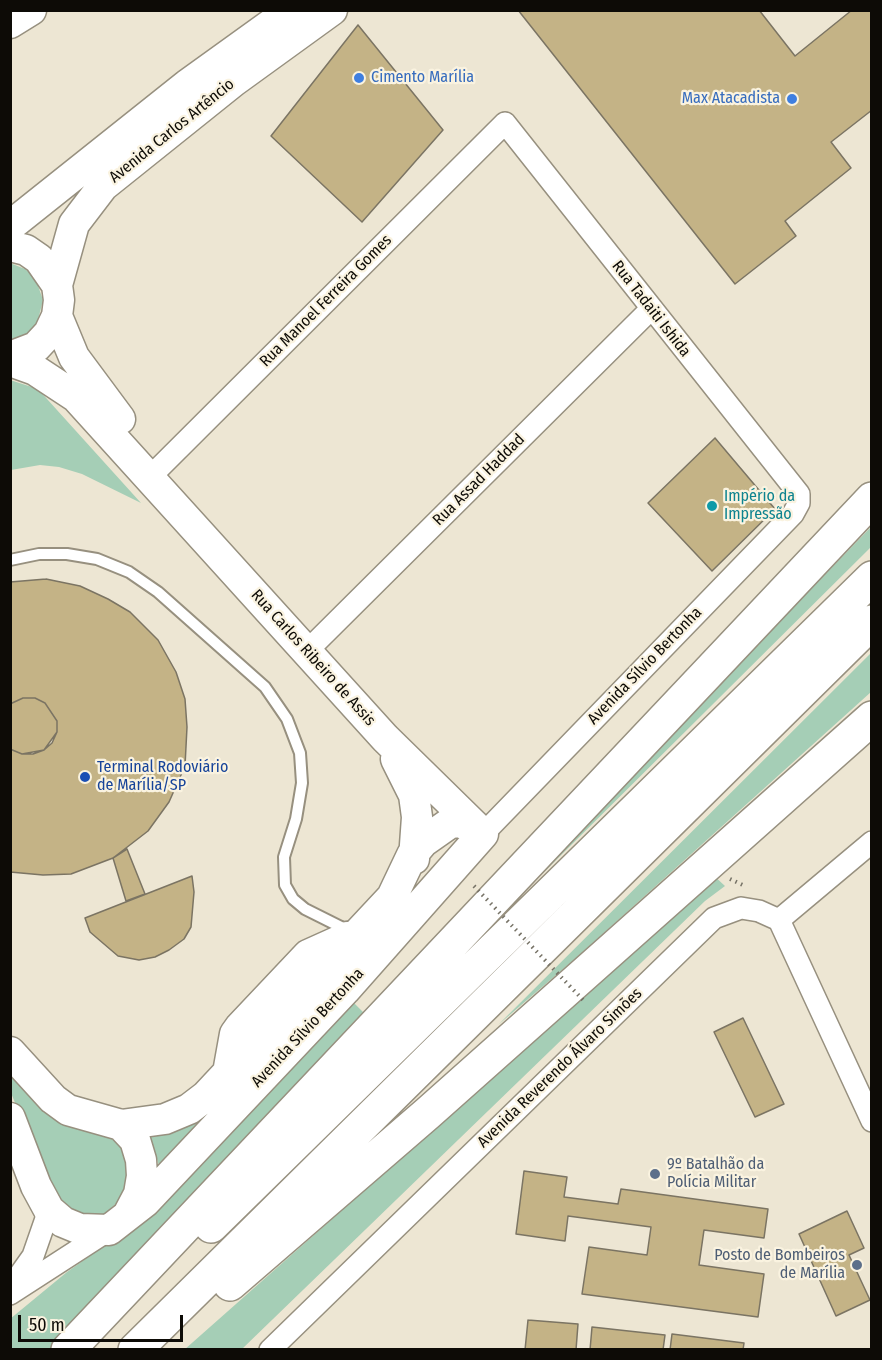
<!DOCTYPE html>
<html>
<head>
<meta charset="utf-8">
<style>
  body { margin:0 }
  #map { position:relative; width:882px; height:1360px; overflow:hidden; background:#ede6d3; font-family:"Fira Sans Condensed",sans-serif }
  canvas { display:block }
  .frame { position:absolute; inset:0; border:12px solid #0d0b06; pointer-events:none }
  .scale { position:absolute; left:18px; top:1315px; width:165px; height:27px; box-sizing:border-box; border:3px solid #0d0b06; border-top:0; padding-left:8px; font-size:18px; line-height:21px; white-space:nowrap; color:#0d0b06; -webkit-text-stroke:4px #faf3e0; paint-order:stroke }
</style>
</head>
<body>
<div id="map">
<canvas width="882" height="1360"></canvas>
<div class="frame"></div>
<div class="scale">50 m</div>
</div>
<script>
const context = document.querySelector('canvas').getContext('2d');
context.lineJoin = 'round';
function fill(path, color) {
  context.fillStyle = color;
  context.fill(path, 'evenodd');
}
function toPath(rows) {
  const path = new Path2D();
  for (const r of rows) {
    path.moveTo(r[0], r[1]);
    for (let i = 2; i < r.length; i += 2) path.lineTo(r[i], r[i + 1]);
  }
  return path;
}
function trace(path, color, width, dash) {
  context.strokeStyle = color;
  context.lineWidth = width;
  context.lineCap = dash ? 'butt' : 'round';
  context.setLineDash(dash || []);
  context.stroke(path);
}
function drawText(font, color, halo, rows, align = 'center') {
  context.font = font + ' "Fira Sans Condensed",sans-serif';
  context.lineWidth = 4.5;
  context.setLineDash([]);
  context.textBaseline = 'middle';
  context.strokeStyle = halo;
  context.fillStyle = color;
  for (const [text, x, y, turn = 0] of rows) {
    context.save();
    context.translate(x, y);
    context.rotate((+turn || 0) * Math.PI / 180);
    context.textAlign = isNaN(turn) ? turn : align;
    if (halo) context.strokeText(text, 0, 0);
    context.fillText(text, 0, 0);
    context.restore();
  }
}
fill(toPath([
  [10,263,25,269,35,277,43,300,37,324,28,333,11,341],
  [10,380,38,389,141,503,82,474,59,467,40,465,11,470],
  [871,527,871,547,386,1029,507,903],
  [871,653,871,692,577,957,498,1025],
  [712,874,725,886,705,901,242,1349,184,1350,488,1081],
  [354,1003,366,1015,50,1349,11,1349,10,1319,67,1272,135,1224,173,1190],
  [10,1069,108,1136,120,1145,128,1157,131,1171,125,1196,104,1214,89,1216,77,1213,62,1205,53,1194,11,1093],
  [219,1102,159,1166,153,1145,148,1135]
]), '#a5ceb6');
const building = toPath([
  [518,10,759,10,795,56,852,10,872,10,872,110,831,142,851,168,785,221,796,236,735,284,518,10],
  [358,25,443,130,362,222,271,136,358,25],
  [715,438,775,509,712,571,648,503,715,438],
  [46,579,80,586,108,599,130,612,158,640,176,672,185,699,187,727,185,766,169,802,148,831,113,858,71,874,43,875,10,872,10,749,22,754,44,750,57,732,57,721,45,703,35,698,23,698,10,704,10,582,46,579],
  [23,698,35,698,45,703,57,721,57,732,52,743,44,750,33,754,22,754,10,749,10,704,23,698],
  [127,849,145,894,126,901,113,858,127,849],
  [192,876,194,892,191,927,184,939,169,950,155,957,139,960,118,956,90,932,85,918,192,876],
  [743,1018,784,1104,755,1117,714,1032,743,1018],
  [524,1171,567,1177,564,1197,618,1204,621,1189,768,1209,764,1238,704,1230,699,1265,764,1274,758,1317,582,1294,589,1247,647,1255,651,1227,568,1216,565,1241,516,1234,524,1171],
  [847,1211,864,1248,849,1255,870,1300,836,1316,799,1234,847,1211],
  [528,1320,578,1324,576,1350,525,1350,528,1320],
  [592,1327,665,1335,663,1350,590,1350,592,1327],
  [672,1334,744,1343,743,1350,670,1350,672,1334]
]);
fill(building, '#c4b386');
trace(building, '#7b7463', 1.5);
const lane = toPath([
  [10,560,39,554,67,554,97,559,129,572,158,592,265,687,287,719,300,753,302,783,296,819,284,857,285,885,293,899,305,909,343,928,351,927]
]);
const street = toPath([
  [148,479,505,123,799,494,799,503,793,514,483,834],
  [308,650,651,309],
  [779,920,872,1121],
  [11,1287,33,1256,49,1210],
  [10,1294,109,1230],
  [270,1350,714,918,741,908,759,911,779,920,872,842]
]);
const secondary = toPath([
  [10,23,31,10],
  [10,226,187,85,291,10],
  [10,246,26,250,39,259,57,285,59,300,57,316,49,333,36,347,10,357],
  [57,285,74,224,103,186,234,81,332,10],
  [57,316,74,357,120,419],
  [10,361,35,370,76,397,385,738,483,834],
  [396,759,414,795,417,817,414,859],
  [10,1052,53,1099,68,1110,121,1125,165,1119,189,1109,206,1096,392,897,412,855,423,842,450,823,461,822,480,833],
  [228,1073,235,1034,240,1027,308,955,348,937],
  [10,1118,36,1186,49,1210,63,1222,80,1229,109,1230,145,1202,345,990,483,834],
  [121,1125,135,1140,141,1160,142,1176,139,1194,129,1213]
]);
const highway = toPath([
  [211,1226,872,578],
  [230,1284,428,1113,872,718],
  [68,1350,872,499],
  [135,1350,872,622]
]);
trace(lane, '#97907f', 14);
trace(street, '#97907f', 24);
trace(secondary, '#97907f', 33);
trace(highway, '#97907f', 36);
trace(toPath([
  [730,879,745,886]
]), '#777367', 4, [1.5, 4.5]);
trace(lane, '#fff', 10);
trace(street, '#fff', 21);
trace(secondary, '#fff', 30);
trace(highway, '#fff', 33);
trace(toPath([
  [474,886,585,1002]
]), '#777367', 4, [1.5, 4.5]);
for (const [x, y, r, color] of [
  [359,78,6,"#3f7fe0"],
  [792,99,6,"#3f7fe0"],
  [712,506,6,"#0f9aa8"],
  [85,777,6,"#1a4fb4"],
  [655,1174,6,"#5c6f8a"],
  [857,1265,6,"#5c6f8a"]
]) {
  const dot = new Path2D();
  dot.arc(x, y, r, 0, 2 * Math.PI);
  context.fillStyle = color;
  context.fill(dot);
  trace(dot, '#faf3e0', 2);
}
drawText('16px', '#366cbe', '#faf3e0', [
  ["Cimento Marília",371,78],
  ["Max Atacadista",780,99,"right"]
], 'left');
drawText('16px', '#0d0b06', '#faf3e0', [
  ["Avenida Carlos Artêncio",172,131,-39],
  ["Rua Manoel Ferreira Gomes",326,301,-45],
  ["Rua Tadaiti Ishida",651,309,52],
  ["Rua Assad Haddad",479,480,-45],
  ["Rua Carlos Ribeiro de Assis",313,658,48],
  ["Avenida Sílvio Bertonha",645,666,-46],
  ["Avenida Sílvio Bertonha",308,1028,-47],
  ["Avenida Reverendo Álvaro Simões",560,1068,-44]
]);
drawText('16px', '#0d838f', '#faf3e0', [
  ["Império da",724,497],
  ["Impressão",724,515]
], 'left');
drawText('16px', '#164399', '#faf3e0', [
  ["Terminal Rodoviário",97,768],
  ["de Marília/SP",97,786]
], 'left');
drawText('16px', '#4e5e75', '#faf3e0', [
  ["9º Batalhão da",667,1165],
  ["Polícia Militar",667,1183],
  ["Posto de Bombeiros",845,1256,"right"],
  ["de Marília",845,1274,"right"]
], 'left');
</script>
</body>
</html>
